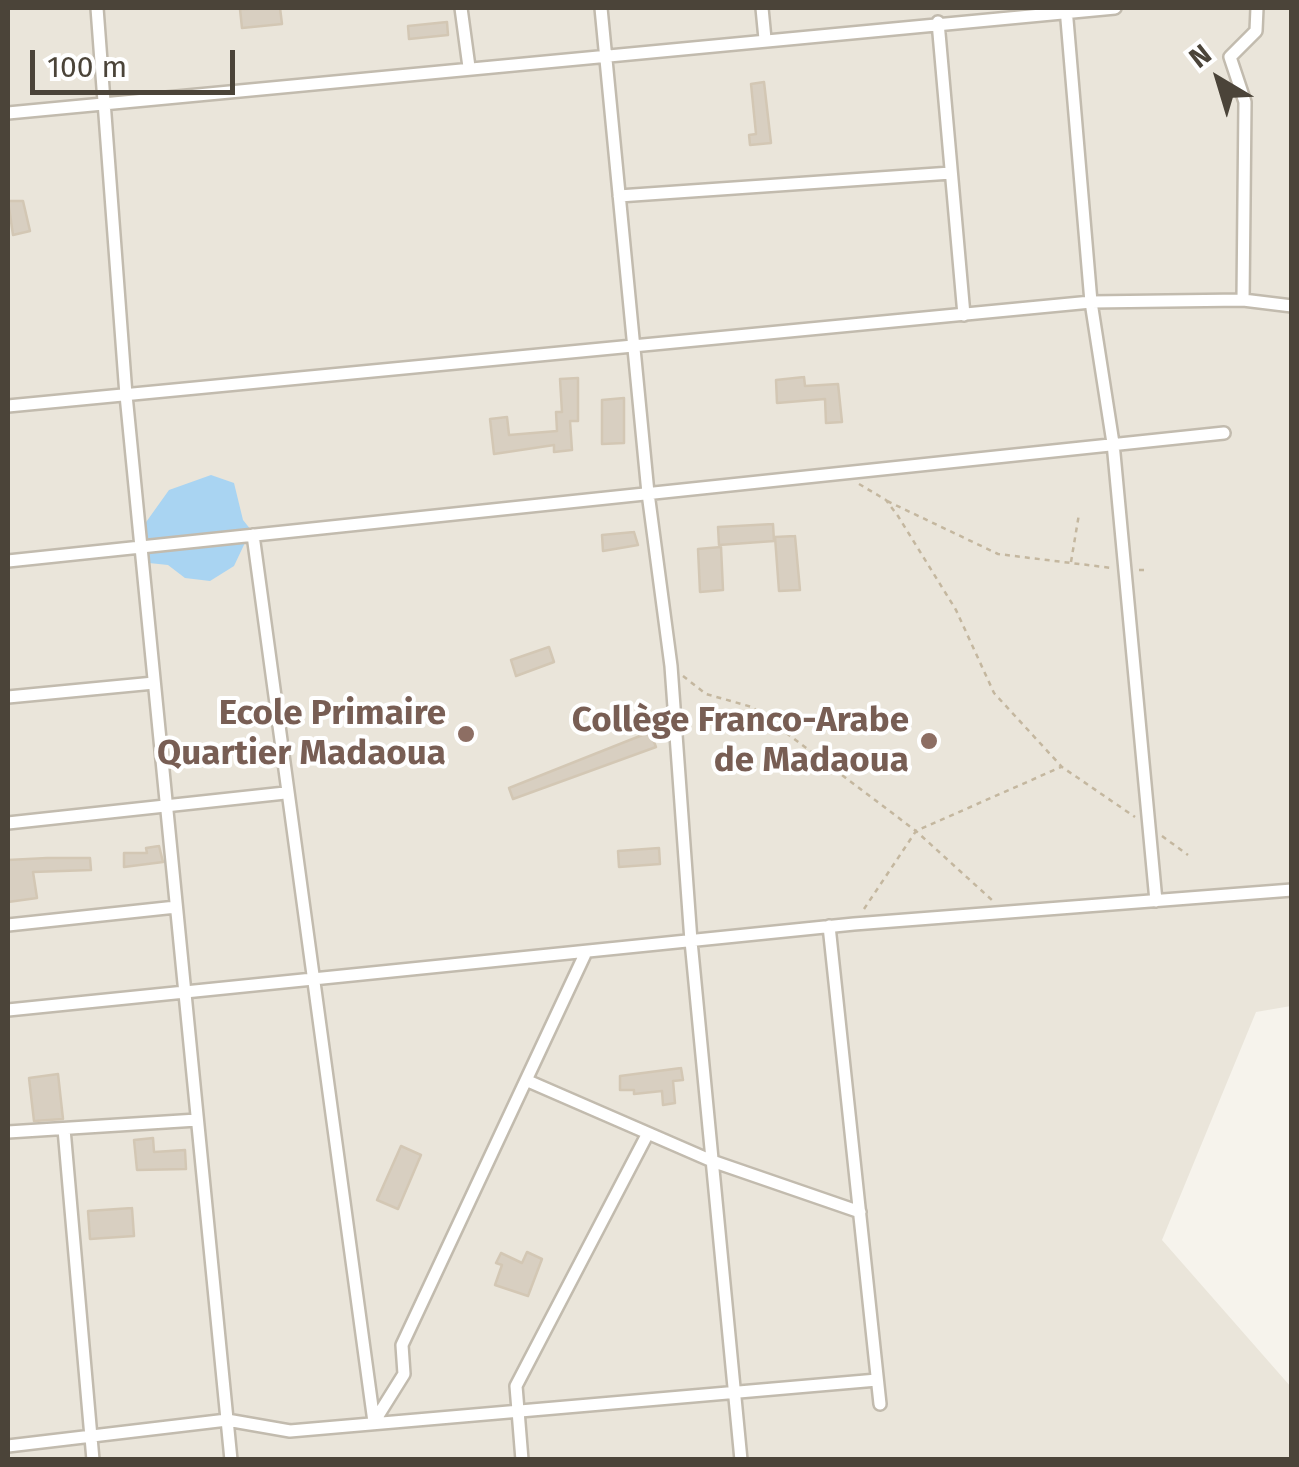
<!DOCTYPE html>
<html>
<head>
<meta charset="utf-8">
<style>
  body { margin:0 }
  #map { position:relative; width:1299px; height:1467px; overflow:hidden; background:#f6f3ec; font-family:"Fira Sans",sans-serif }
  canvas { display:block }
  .frame { position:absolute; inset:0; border:10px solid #4b4439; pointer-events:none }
  .north { position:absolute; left:1169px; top:30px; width:100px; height:100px; -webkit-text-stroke:8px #fff; paint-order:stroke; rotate:322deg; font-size:28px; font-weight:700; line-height:40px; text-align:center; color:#4b4439 }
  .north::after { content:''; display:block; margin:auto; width:35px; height:45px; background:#4b4439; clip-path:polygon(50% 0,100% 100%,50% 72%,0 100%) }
  .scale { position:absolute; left:30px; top:50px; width:205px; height:45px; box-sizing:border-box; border:5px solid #4b4439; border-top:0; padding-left:12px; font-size:30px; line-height:35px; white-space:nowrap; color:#4b4439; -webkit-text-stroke:8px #fff; paint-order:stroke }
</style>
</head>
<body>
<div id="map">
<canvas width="1299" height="1467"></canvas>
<div class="frame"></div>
<div class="north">N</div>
<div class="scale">100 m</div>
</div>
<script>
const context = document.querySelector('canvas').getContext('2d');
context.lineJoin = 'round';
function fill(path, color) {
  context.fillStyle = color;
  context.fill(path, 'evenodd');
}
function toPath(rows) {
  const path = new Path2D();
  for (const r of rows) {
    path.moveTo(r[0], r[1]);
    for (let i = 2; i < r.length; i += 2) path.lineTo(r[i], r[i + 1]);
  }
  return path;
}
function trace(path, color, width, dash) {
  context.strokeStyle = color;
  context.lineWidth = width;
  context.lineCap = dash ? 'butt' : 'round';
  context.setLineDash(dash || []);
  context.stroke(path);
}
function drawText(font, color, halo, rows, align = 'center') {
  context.font = font + ' "Fira Sans",sans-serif';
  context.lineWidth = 8;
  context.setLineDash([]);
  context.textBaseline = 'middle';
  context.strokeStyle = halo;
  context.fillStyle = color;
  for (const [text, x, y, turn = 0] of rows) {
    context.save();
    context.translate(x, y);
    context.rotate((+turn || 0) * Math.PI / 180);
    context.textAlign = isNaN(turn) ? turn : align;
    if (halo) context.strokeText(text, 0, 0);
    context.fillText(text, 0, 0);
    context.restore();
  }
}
fill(toPath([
  [8,8,1291,8,1291,1006,1256,1012,1162,1240,1291,1387,1291,1459,8,1460]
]), '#eae5da');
fill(toPath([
  [211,475,234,483,243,520,251,530,234,566,210,581,185,578,168,565,149,563,142,547,144,525,169,490]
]), '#a9d4f2');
const building = toPath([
  [280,8,282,24,242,28,240,9,280,8],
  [447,22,448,35,409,39,408,26,447,22],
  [764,82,771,143,750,145,749,135,756,134,751,84,764,82],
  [8,201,23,201,30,231,13,235,8,201],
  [804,377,805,386,838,384,842,422,826,423,825,399,777,403,776,380,804,377],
  [578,378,578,421,570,421,572,450,554,452,554,445,494,454,490,419,507,417,509,435,557,431,556,412,562,412,560,379,578,378],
  [624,398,624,443,602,444,602,400,624,398],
  [773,524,774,541,719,545,718,527,773,524],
  [634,532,638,545,603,551,602,535,634,532],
  [795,536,800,590,779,591,775,537,795,536],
  [721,547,723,590,700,592,698,549,721,547],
  [549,647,554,662,516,676,511,660,549,647],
  [650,732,656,747,513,799,509,788,650,732],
  [159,846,163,862,124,867,124,853,147,853,146,848,159,846],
  [659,848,660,864,619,867,618,851,659,848],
  [47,858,90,858,91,870,33,872,37,898,8,902,8,860,47,858],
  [681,1068,683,1080,673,1081,675,1103,663,1105,662,1091,634,1094,634,1090,620,1090,620,1076,681,1068],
  [58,1074,63,1119,34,1121,29,1078,58,1074],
  [153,1138,154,1152,185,1150,186,1169,137,1170,134,1140,153,1138],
  [401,1146,421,1155,398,1209,377,1200,401,1146],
  [132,1208,134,1236,90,1239,88,1211,132,1208],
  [527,1252,542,1259,528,1296,495,1285,502,1265,496,1263,501,1253,522,1263,527,1252]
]);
fill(building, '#d8cfc1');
trace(building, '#d3c7b4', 2.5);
const street = toPath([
  [97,8,126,395,231,1460],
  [461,8,469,67],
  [601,8,648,493,671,666,691,941,741,1460],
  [762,8,765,39],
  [1066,8,1091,302,1113,443,1156,901],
  [938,22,964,315],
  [8,113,1115,8],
  [619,196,951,173],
  [1243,300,1245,102,1230,57,1256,31,1257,8],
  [8,406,1091,302,1243,300,1292,306],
  [253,535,374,1422],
  [8,561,1224,433],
  [8,697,154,683],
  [8,823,285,793],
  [8,925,176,907],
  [829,926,880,1404],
  [8,1010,854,924,1292,890],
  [528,1081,712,1161,860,1212],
  [64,1129,93,1460],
  [8,1132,197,1120],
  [374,1422,404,1374,402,1345,586,952],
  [8,1446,227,1420,290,1431,877,1380],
  [522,1460,516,1386,647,1135]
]);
trace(street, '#c2bbae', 16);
trace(toPath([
  [859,484,886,500,898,516,956,610,994,693,1062,767,1135,817],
  [887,501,998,554,1112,568],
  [1071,562,1079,514],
  [1139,570,1149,570],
  [683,676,706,694,752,707,916,831,993,901],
  [1162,836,1188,855],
  [864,909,916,831,1061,767]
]), '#c4b79f', 2.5, [5, 5]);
trace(street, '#fff', 11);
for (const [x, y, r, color] of [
  [466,734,10,"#8d6e63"],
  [929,741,10,"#8d6e63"]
]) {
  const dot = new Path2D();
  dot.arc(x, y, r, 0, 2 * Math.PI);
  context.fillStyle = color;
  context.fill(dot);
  trace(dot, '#fff', 4);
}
drawText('bold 35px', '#785e54', '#fff', [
  ["Ecole Primaire",446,714],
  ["Quartier Madaoua",446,754],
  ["Collège Franco-Arabe",909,721],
  ["de Madaoua",909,761]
], 'right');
</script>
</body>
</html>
